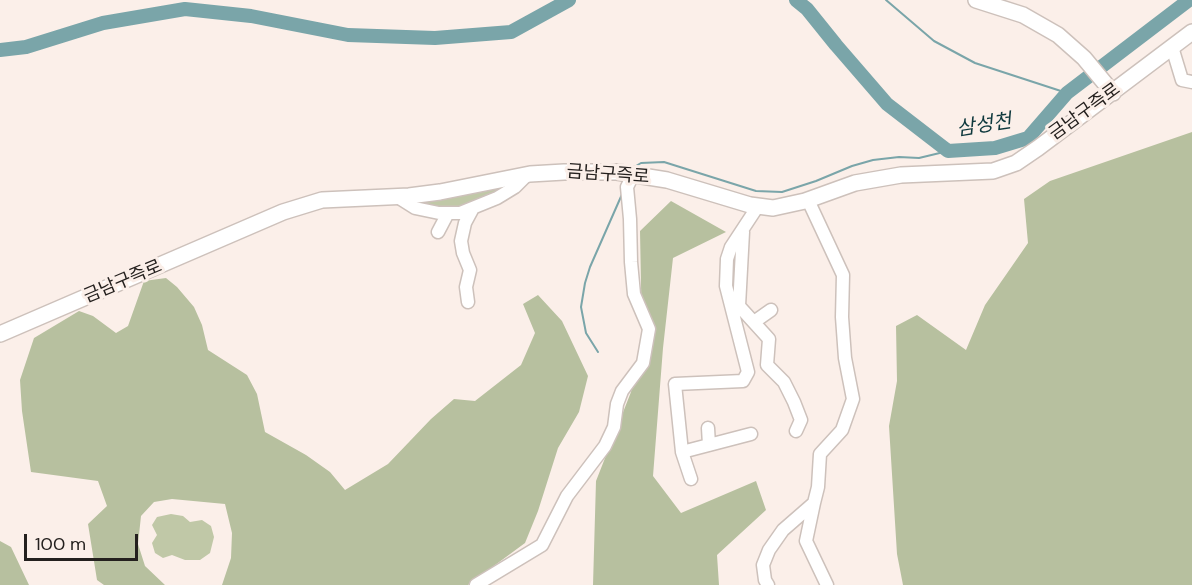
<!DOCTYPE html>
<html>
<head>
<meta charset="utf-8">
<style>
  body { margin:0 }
  #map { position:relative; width:1192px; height:585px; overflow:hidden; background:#fbefe9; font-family:"DM Sans",sans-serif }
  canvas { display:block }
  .scale { position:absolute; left:24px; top:534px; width:114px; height:27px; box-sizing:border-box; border:3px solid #24201e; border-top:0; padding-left:8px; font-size:18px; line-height:21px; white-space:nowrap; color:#24201e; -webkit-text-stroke:4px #fbefe9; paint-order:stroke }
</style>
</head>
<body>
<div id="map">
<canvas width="1192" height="585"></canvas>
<div class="scale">100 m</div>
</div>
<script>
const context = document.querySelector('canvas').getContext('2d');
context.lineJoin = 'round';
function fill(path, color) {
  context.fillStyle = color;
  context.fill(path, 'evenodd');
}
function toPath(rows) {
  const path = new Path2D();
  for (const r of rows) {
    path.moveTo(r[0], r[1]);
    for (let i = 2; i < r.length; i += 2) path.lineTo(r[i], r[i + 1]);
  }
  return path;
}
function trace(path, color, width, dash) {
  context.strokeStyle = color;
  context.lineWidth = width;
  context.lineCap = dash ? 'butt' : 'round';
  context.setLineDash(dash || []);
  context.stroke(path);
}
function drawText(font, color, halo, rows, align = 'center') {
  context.font = font + ' "DM Sans","Noto Sans KR",sans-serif';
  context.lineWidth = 6;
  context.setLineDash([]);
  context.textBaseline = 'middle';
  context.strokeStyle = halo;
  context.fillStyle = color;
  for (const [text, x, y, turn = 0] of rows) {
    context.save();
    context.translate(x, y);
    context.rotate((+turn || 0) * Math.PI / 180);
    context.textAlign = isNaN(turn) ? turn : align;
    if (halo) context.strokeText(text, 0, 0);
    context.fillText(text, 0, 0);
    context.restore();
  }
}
fill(toPath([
  [508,184,473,206,448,209,416,201],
  [171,514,183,516,190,522,202,520,211,526,214,537,210,553,200,560,185,560,172,555,163,558,155,553,152,543,157,535,152,525,157,517]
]), '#c0c8a7');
fill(toPath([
  [1192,132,1192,585,903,585,897,554,889,426,897,381,896,326,917,315,966,350,985,305,1028,243,1024,199,1050,181],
  [671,201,726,232,673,258,663,348,653,476,681,513,756,481,766,510,717,555,719,585,593,585,596,481,631,392,642,338,640,231],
  [166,278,177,287,194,307,202,325,208,350,247,375,257,394,265,432,306,455,330,472,345,490,388,464,431,419,454,399,475,401,521,365,535,333,523,304,538,295,562,321,588,376,579,412,558,448,538,511,525,543,468,585,222,585,231,558,232,533,225,504,172,499,154,502,141,516,138,544,145,566,165,585,104,585,97,580,88,524,107,506,98,481,31,472,22,411,20,380,34,338,79,311,93,316,116,333,128,326,144,281],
  [0,541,11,547,29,585,0,585]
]), '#b7c09f');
trace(toPath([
  [886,0,934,41,975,63,1067,93],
  [636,166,641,163,664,162,756,191,782,192,816,181,852,166,873,160,899,157,919,158,948,151],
  [598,352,586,333,581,307,585,283,590,267,623,192]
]), '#7aa5a9', 2);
trace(toPath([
  [796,0,807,9,836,45,887,104,948,151,995,148,1028,138,1067,93,1189,0],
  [0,50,26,47,103,23,185,9,251,16,348,35,435,38,511,32,569,0]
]), '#7aa5a9', 14);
const minor = toPath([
  [1172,47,1182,80,1192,82],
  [396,196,415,208,439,213,460,213,497,198,515,187,527,175],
  [438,232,448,213],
  [743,232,739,306,769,339,767,365,784,382,794,402,801,420,796,431],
  [468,302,466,287,470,270,463,253,461,241,465,223,472,210],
  [754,322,771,310],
  [708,428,709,445],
  [682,452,751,434],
  [691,479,682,452,675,384,743,381,748,372,726,286,727,259,731,247,758,206],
  [814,503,806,541,827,585],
  [476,585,542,545,567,496,605,446,614,427,617,404,622,391,643,363,649,329,634,294,631,262,630,219,627,187,633,175],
  [768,585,765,580,763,565,769,550,783,530,814,503,818,487,820,454,842,430,853,399,845,358,842,317,843,275,808,200]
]);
const major = toPath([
  [976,0,1023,15,1058,35,1084,58,1113,93],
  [0,334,283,212,322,200,409,196,440,192,530,174,564,172,617,172,667,180,750,205,773,208,805,201,855,183,901,175,993,171,1016,163,1038,148,1192,32]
]);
trace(minor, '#cdc1bb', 15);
trace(major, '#cdc1bb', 18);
trace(minor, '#fff', 12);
trace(major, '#fff', 15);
drawText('18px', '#24201e', '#fbefe9', [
  ["금남구즉로",1085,112,-36],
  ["금남구즉로",608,175,4],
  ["금남구즉로",123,282,-23]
]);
drawText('italic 20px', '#0e383d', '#fbefe9', [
  ["삼성천",984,126,-9]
]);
</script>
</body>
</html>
